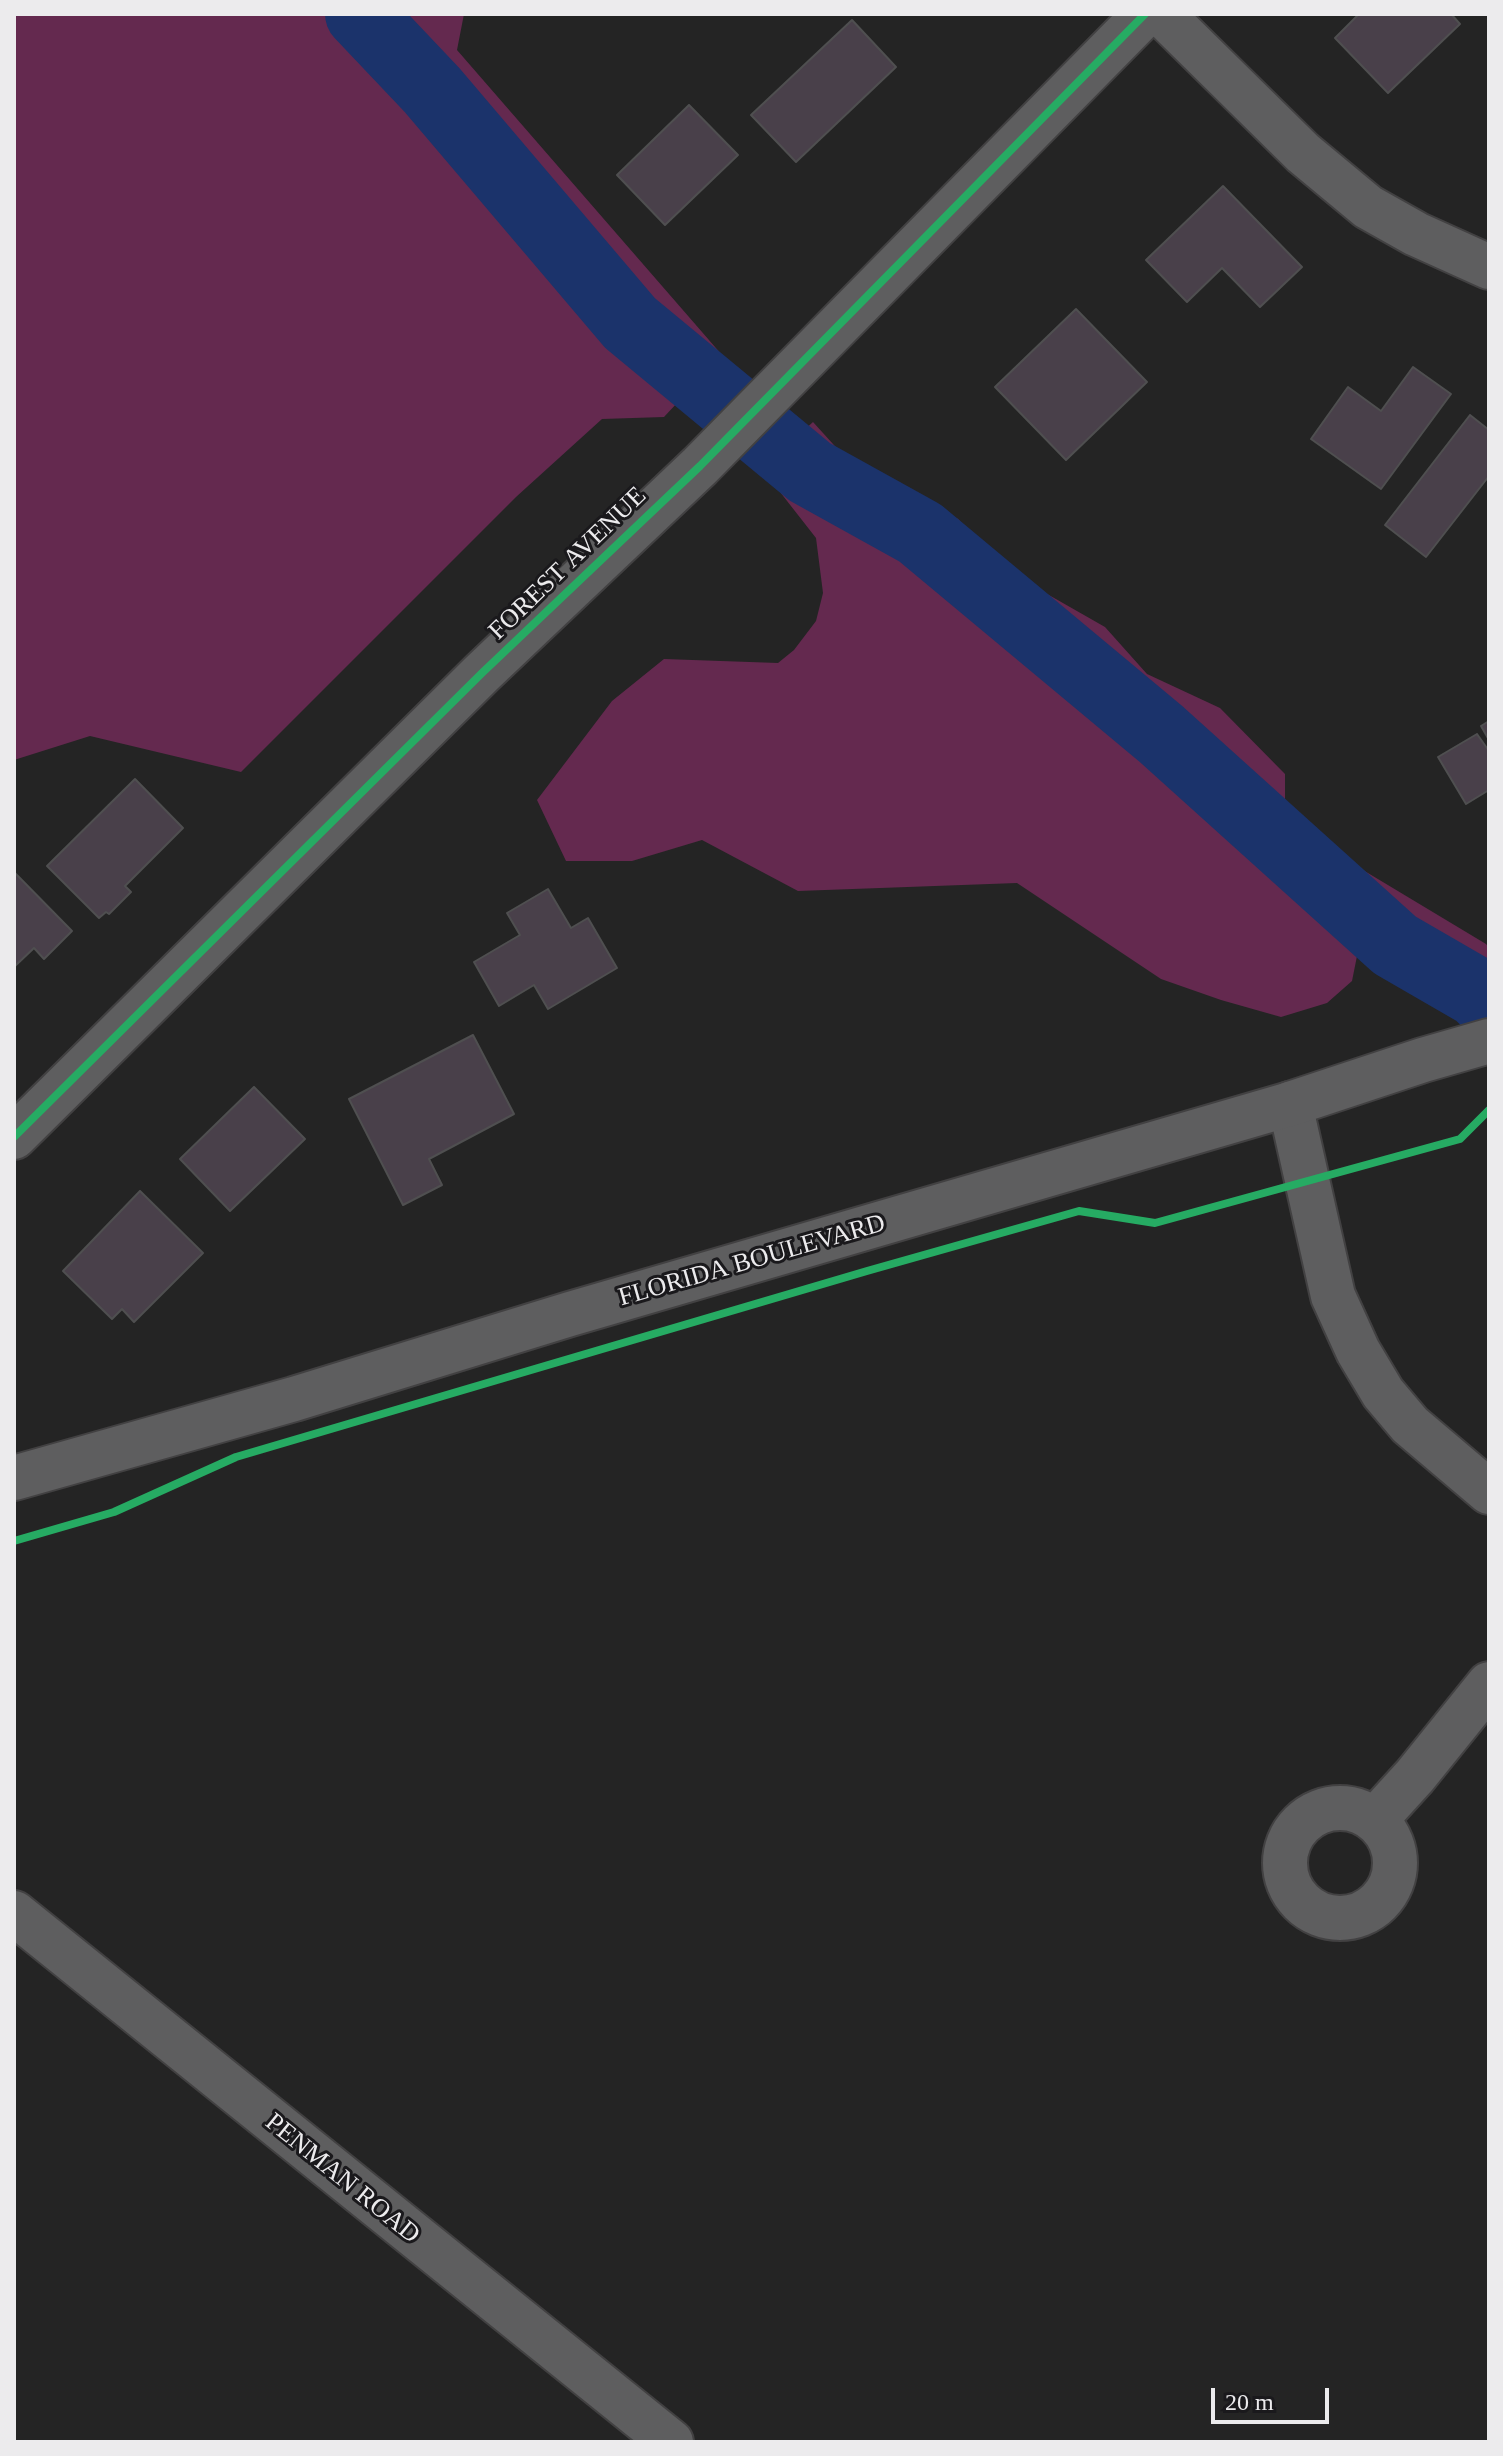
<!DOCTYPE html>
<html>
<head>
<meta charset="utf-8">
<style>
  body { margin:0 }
  #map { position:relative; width:1503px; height:2456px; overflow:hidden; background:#242424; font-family:"Times New Roman",serif }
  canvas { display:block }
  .frame { position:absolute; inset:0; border:16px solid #ecebed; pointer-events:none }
  .scale { position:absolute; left:1211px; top:2388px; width:118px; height:36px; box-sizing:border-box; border:4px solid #ecebed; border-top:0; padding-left:10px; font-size:24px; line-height:28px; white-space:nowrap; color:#ecebed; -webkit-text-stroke:6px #1a191c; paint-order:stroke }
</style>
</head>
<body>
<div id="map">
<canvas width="1503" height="2456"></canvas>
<div class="frame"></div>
<div class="scale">20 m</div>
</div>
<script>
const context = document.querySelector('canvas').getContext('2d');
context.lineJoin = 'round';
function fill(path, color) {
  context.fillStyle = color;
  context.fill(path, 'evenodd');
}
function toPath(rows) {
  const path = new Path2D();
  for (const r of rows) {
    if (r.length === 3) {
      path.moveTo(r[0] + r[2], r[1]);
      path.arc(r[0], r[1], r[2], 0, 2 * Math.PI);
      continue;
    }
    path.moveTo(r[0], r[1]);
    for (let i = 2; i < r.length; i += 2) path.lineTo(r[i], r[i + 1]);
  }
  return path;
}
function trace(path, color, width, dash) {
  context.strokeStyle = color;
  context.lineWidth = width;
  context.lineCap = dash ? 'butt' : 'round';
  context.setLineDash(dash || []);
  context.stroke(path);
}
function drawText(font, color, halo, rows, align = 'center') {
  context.font = font + ' "Times New Roman",serif';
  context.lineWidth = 6;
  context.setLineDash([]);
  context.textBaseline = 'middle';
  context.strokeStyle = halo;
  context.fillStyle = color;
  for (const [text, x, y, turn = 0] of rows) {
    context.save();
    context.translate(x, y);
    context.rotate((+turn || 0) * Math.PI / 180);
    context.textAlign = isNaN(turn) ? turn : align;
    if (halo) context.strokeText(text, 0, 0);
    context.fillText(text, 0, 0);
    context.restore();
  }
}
fill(toPath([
  [14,14,464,14,457,50,722,355,664,417,602,419,516,497,241,772,90,736,14,760],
  [813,422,873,488,921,495,958,519,1012,574,1105,627,1147,674,1220,708,1285,774,1285,799,1313,840,1486,944,1489,948,1489,997,1444,1009,1358,951,1352,981,1327,1003,1281,1017,1221,1000,1161,979,1017,883,798,891,702,840,632,861,566,861,537,800,612,701,664,659,778,663,794,650,816,621,823,593,816,538,762,469]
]), '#64294f');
trace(toPath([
  [360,14,432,90,630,323,810,472,920,533,1161,734,1395,945,1478,993,1489,1004]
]), '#1b336b', 70);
const building = toPath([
  [1359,14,1451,14,1460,24,1388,93,1335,38,1359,14],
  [852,20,896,67,796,162,751,115,852,20],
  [689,105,738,155,665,225,617,175,689,105],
  [1223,186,1302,267,1260,307,1222,268,1187,302,1146,260,1223,186],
  [1076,309,1147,382,1066,460,995,387,1076,309],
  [1413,367,1451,394,1381,489,1311,439,1348,387,1381,411,1413,367],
  [1470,415,1489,430,1489,476,1426,557,1385,525,1470,415],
  [1489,721,1489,740,1481,726,1489,721],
  [1477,734,1489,751,1489,790,1466,804,1438,757,1477,734],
  [135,779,183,828,125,886,131,892,109,914,106,912,99,918,47,866,135,779],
  [14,872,72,931,44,959,34,948,14,967,14,872],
  [548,889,571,928,588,918,617,968,548,1009,534,985,499,1006,474,962,520,935,507,913,548,889],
  [473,1035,514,1114,429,1159,442,1185,403,1205,349,1099,473,1035],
  [254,1087,305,1139,230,1211,180,1159,254,1087],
  [140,1191,203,1253,134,1322,122,1309,112,1319,63,1271,140,1191]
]);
fill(building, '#49404a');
trace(building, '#4f4f50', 2);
const minor = toPath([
  [1162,14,1303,153,1368,207,1416,234,1489,267],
  [1290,1104,1333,1296,1358,1351,1383,1393,1410,1425,1489,1492],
  [14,1137,482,673,700,466,1145,14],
  [1340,1863,55],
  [1375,1820,1415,1776,1489,1684]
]);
const tertiary = toPath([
  [14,1478,294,1399,570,1314,1290,1104,1423,1060,1489,1041],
  [14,1913,671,2442]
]);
trace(minor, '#424142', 48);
trace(tertiary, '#424142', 48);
trace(minor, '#5e5e5f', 44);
trace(tertiary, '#5e5e5f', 44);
trace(toPath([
  [14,1137,482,673,700,466,1145,14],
  [14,1541,114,1512,236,1457,867,1271,1079,1211,1155,1223,1460,1139,1489,1110]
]), '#26ab63', 8);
drawText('26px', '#ecebed', '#1a191c', [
  ["FOREST AVENUE",568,564,-44],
  ["FLORIDA BOULEVARD",752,1261,-16],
  ["PENMAN ROAD",342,2179,39]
]);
</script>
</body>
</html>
